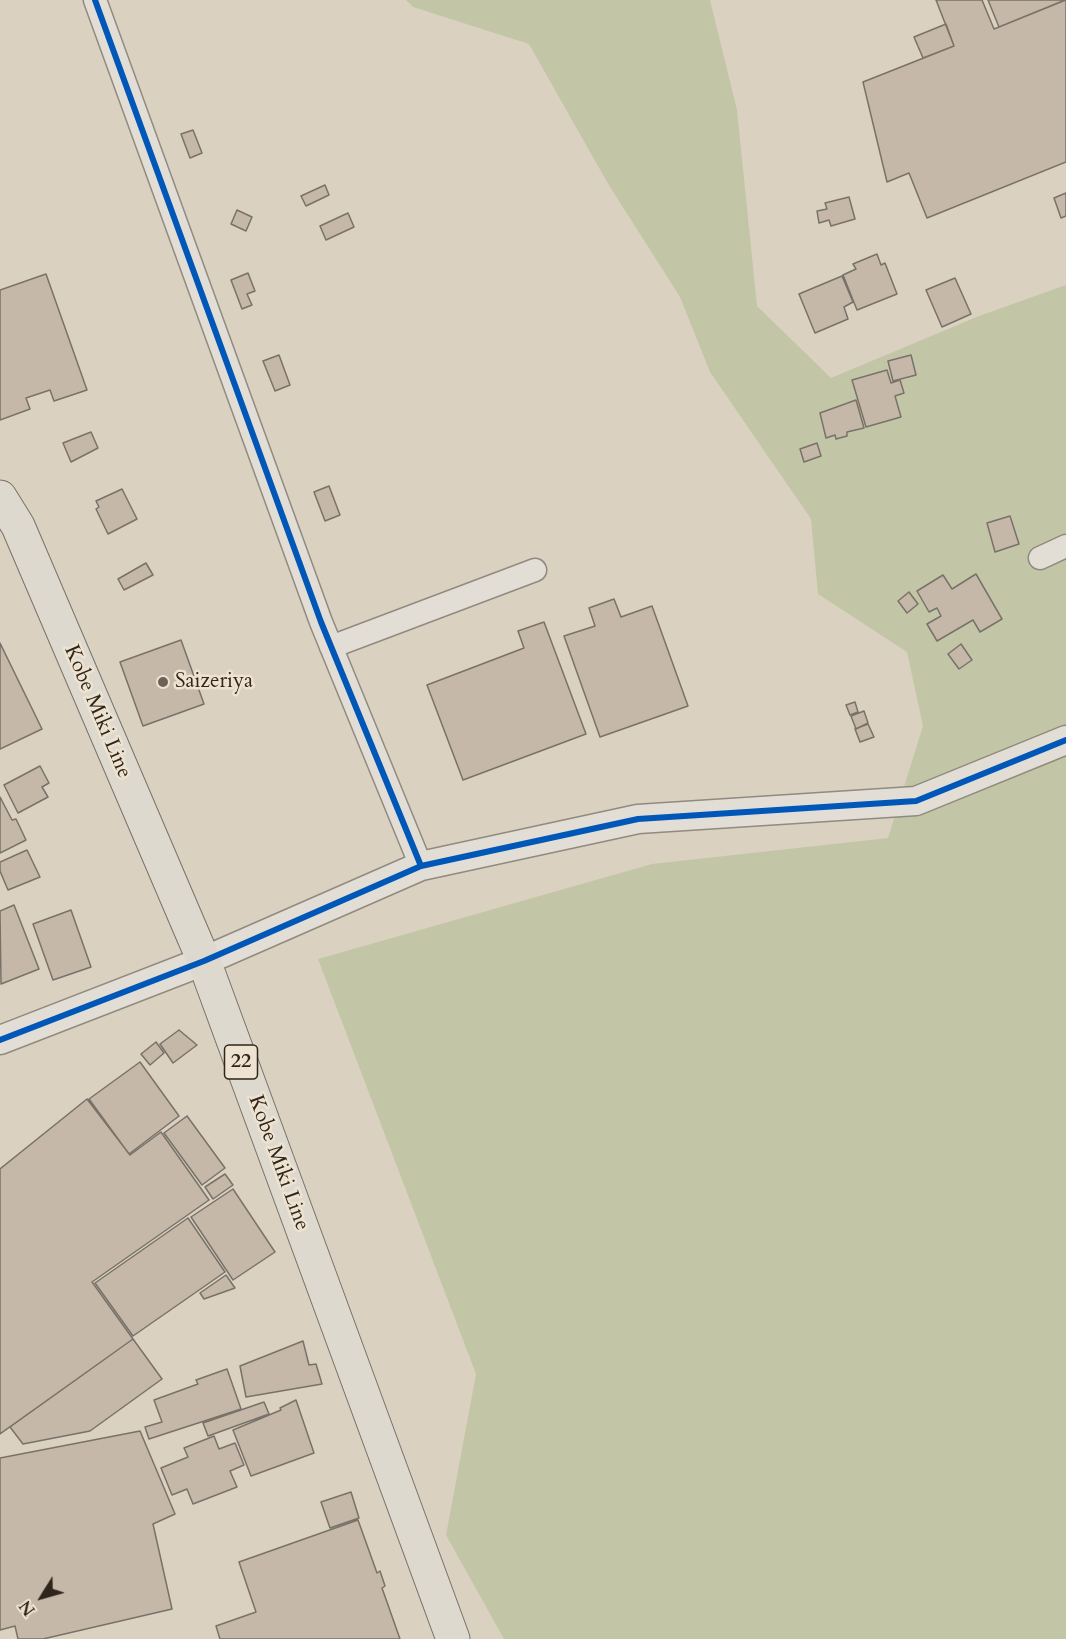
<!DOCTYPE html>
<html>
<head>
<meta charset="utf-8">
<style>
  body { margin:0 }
  #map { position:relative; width:1066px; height:1639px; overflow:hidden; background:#dad1c0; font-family:Cardo,serif }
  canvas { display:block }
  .north { position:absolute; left:12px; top:1567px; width:60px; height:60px; -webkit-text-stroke:4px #eee3d0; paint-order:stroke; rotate:233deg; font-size:16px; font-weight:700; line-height:24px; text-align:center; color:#2f251b }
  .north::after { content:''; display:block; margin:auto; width:21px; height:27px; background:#2f251b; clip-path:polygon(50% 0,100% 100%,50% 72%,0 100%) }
</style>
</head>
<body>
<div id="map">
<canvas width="1066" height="1639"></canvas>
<div class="north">N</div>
</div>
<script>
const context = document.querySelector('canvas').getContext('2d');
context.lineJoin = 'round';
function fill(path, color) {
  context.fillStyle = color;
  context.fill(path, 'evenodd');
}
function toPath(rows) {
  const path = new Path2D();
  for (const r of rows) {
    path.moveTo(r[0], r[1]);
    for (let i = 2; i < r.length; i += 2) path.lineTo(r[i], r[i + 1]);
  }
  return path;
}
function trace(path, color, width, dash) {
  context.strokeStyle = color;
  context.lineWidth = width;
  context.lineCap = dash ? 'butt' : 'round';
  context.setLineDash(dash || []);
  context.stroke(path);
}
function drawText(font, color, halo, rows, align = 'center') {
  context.font = font + ' Cardo,serif';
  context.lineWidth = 5;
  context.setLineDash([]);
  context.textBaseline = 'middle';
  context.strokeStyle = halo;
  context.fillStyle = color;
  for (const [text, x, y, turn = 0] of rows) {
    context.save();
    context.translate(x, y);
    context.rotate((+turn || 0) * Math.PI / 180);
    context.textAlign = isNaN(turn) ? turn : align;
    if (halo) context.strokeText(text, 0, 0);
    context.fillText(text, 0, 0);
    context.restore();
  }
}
fill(toPath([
  [406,0,710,0,737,110,757,306,831,378,979,316,1066,285,1066,1639,504,1639,446,1535,476,1374,318,959,652,864,888,838,923,726,907,652,818,594,811,519,710,372,680,297,607,182,529,44,413,7]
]), '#c3c6a6');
const building = toPath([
  [936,0,982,0,994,29,1066,0,1066,162,927,218,909,173,887,182,863,82,954,46,936,0],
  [988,0,1065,0,999,27,988,0],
  [946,24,954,46,923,58,914,37,946,24],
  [193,130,202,153,190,158,181,134,193,130],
  [325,185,329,195,306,206,301,196,325,185],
  [1066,193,1066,216,1061,218,1054,198,1066,193],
  [849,197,855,219,831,226,829,220,819,223,817,211,827,209,825,203,849,197],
  [237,210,252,217,246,231,231,224,237,210],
  [348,213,354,227,326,240,320,226,348,213],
  [877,254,881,265,885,263,897,294,857,310,843,275,856,269,853,264,877,254],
  [248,273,255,291,247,294,252,305,242,309,231,280,248,273],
  [46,274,87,390,54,401,50,390,26,398,30,409,0,420,0,290,46,274],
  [842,276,853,302,844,307,848,319,815,333,799,294,842,276],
  [955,278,971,314,942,327,926,290,955,278],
  [279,355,290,385,275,391,263,361,279,355],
  [911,355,916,375,893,381,888,361,911,355],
  [887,370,891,383,900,380,904,393,895,396,901,417,866,427,852,380,887,370],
  [856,400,864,428,847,432,847,436,836,439,835,435,826,438,820,413,856,400],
  [91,432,98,448,71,462,63,443,91,432],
  [817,443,821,456,804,462,800,449,817,443],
  [329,486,340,515,325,521,314,492,329,486],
  [122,489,137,519,108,534,96,509,99,507,96,501,122,489],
  [1010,516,1019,544,995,552,987,523,1010,516],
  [146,563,153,575,124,590,118,579,146,563],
  [976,574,1002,619,980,632,973,620,937,641,927,624,941,616,937,608,929,612,917,591,943,575,952,589,976,574],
  [909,592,918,604,907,613,898,601,909,592],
  [614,599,621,617,652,606,688,706,600,737,564,636,595,626,589,608,614,599],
  [544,622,586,734,463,780,427,685,524,648,518,631,544,622],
  [181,640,204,704,143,726,120,662,181,640],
  [0,643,42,729,0,749,0,643],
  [961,644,972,660,959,669,948,654,961,644],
  [855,702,858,712,850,715,846,705,855,702],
  [864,711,868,723,856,729,851,716,864,711],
  [868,724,874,737,860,742,855,729,868,724],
  [40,766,49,783,42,787,48,797,18,813,4,785,40,766],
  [0,797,12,820,16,819,26,840,0,853,0,797],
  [27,850,40,877,8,890,0,871,0,862,27,850],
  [14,905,39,969,1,984,0,911,14,905],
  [71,910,91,967,53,980,33,924,71,910],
  [179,1030,197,1045,173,1063,160,1044,179,1030],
  [156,1042,164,1053,150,1065,141,1054,156,1042],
  [140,1062,179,1116,129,1154,89,1099,140,1062],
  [87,1099,130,1155,161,1132,209,1200,92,1282,133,1339,0,1434,0,1169,87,1099],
  [187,1116,225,1168,202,1185,164,1133,187,1116],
  [225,1174,233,1185,213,1199,205,1187,225,1174],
  [233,1189,275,1252,233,1280,191,1217,233,1189],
  [188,1218,225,1272,133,1336,95,1283,188,1218],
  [226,1275,235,1288,204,1299,200,1293,226,1275],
  [133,1339,162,1379,90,1431,23,1444,10,1427,133,1339],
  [303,1341,309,1365,316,1364,322,1384,246,1397,240,1366,303,1341],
  [227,1369,241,1409,149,1439,145,1427,162,1422,154,1400,198,1384,196,1380,227,1369],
  [296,1400,314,1453,251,1476,233,1430,281,1410,280,1408,296,1400],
  [264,1402,269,1414,208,1436,203,1423,264,1402],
  [140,1431,175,1514,153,1524,172,1609,43,1639,18,1639,15,1626,0,1630,0,1458,140,1431],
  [214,1436,219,1449,235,1443,244,1465,230,1471,237,1487,193,1504,187,1489,172,1495,161,1468,188,1457,184,1448,214,1436],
  [351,1492,359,1518,330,1528,321,1502,351,1492],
  [358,1520,377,1573,380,1571,385,1586,382,1588,400,1639,220,1639,216,1626,256,1612,239,1562,358,1520]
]);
fill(building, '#c6b8a9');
trace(building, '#787269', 1.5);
const minor = toPath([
  [95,0,321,622,421,866],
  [1040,558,1066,546],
  [331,647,535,570]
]);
const tertiary = toPath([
  [0,1040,204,961,421,866,638,819,916,801,1066,740]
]);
const primary = toPath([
  [0,497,18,526,204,961,453,1639]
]);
trace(minor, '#908a7f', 25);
trace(tertiary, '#908a7f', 31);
trace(primary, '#787269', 35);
trace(minor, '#e2ded6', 22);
trace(tertiary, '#e2ded6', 28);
trace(primary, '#ddd9cf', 33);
trace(toPath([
  [95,0,321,622,421,866],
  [0,1040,204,961,421,866,638,819,916,801,1066,740]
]), '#0057b8', 6);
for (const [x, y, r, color] of [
  [163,682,6,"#6b6155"]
]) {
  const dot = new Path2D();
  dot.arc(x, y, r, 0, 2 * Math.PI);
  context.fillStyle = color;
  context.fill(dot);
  trace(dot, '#eee3d0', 2);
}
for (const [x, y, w] of [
  [241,1062,33]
]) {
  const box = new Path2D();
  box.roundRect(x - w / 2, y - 17, w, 34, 4.5);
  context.fillStyle = '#eee3d0';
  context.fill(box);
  trace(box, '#2f251b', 1.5);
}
drawText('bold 20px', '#2f251b', null, [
  ["22",241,1062]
]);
drawText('21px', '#2f251b', '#eee3d0', [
  ["Saizeriya",175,682]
], 'left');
drawText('21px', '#2f251b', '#eee3d0', [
  ["Kobe Miki Line",97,712,67],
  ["Kobe Miki Line",278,1163,70]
]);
</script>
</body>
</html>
